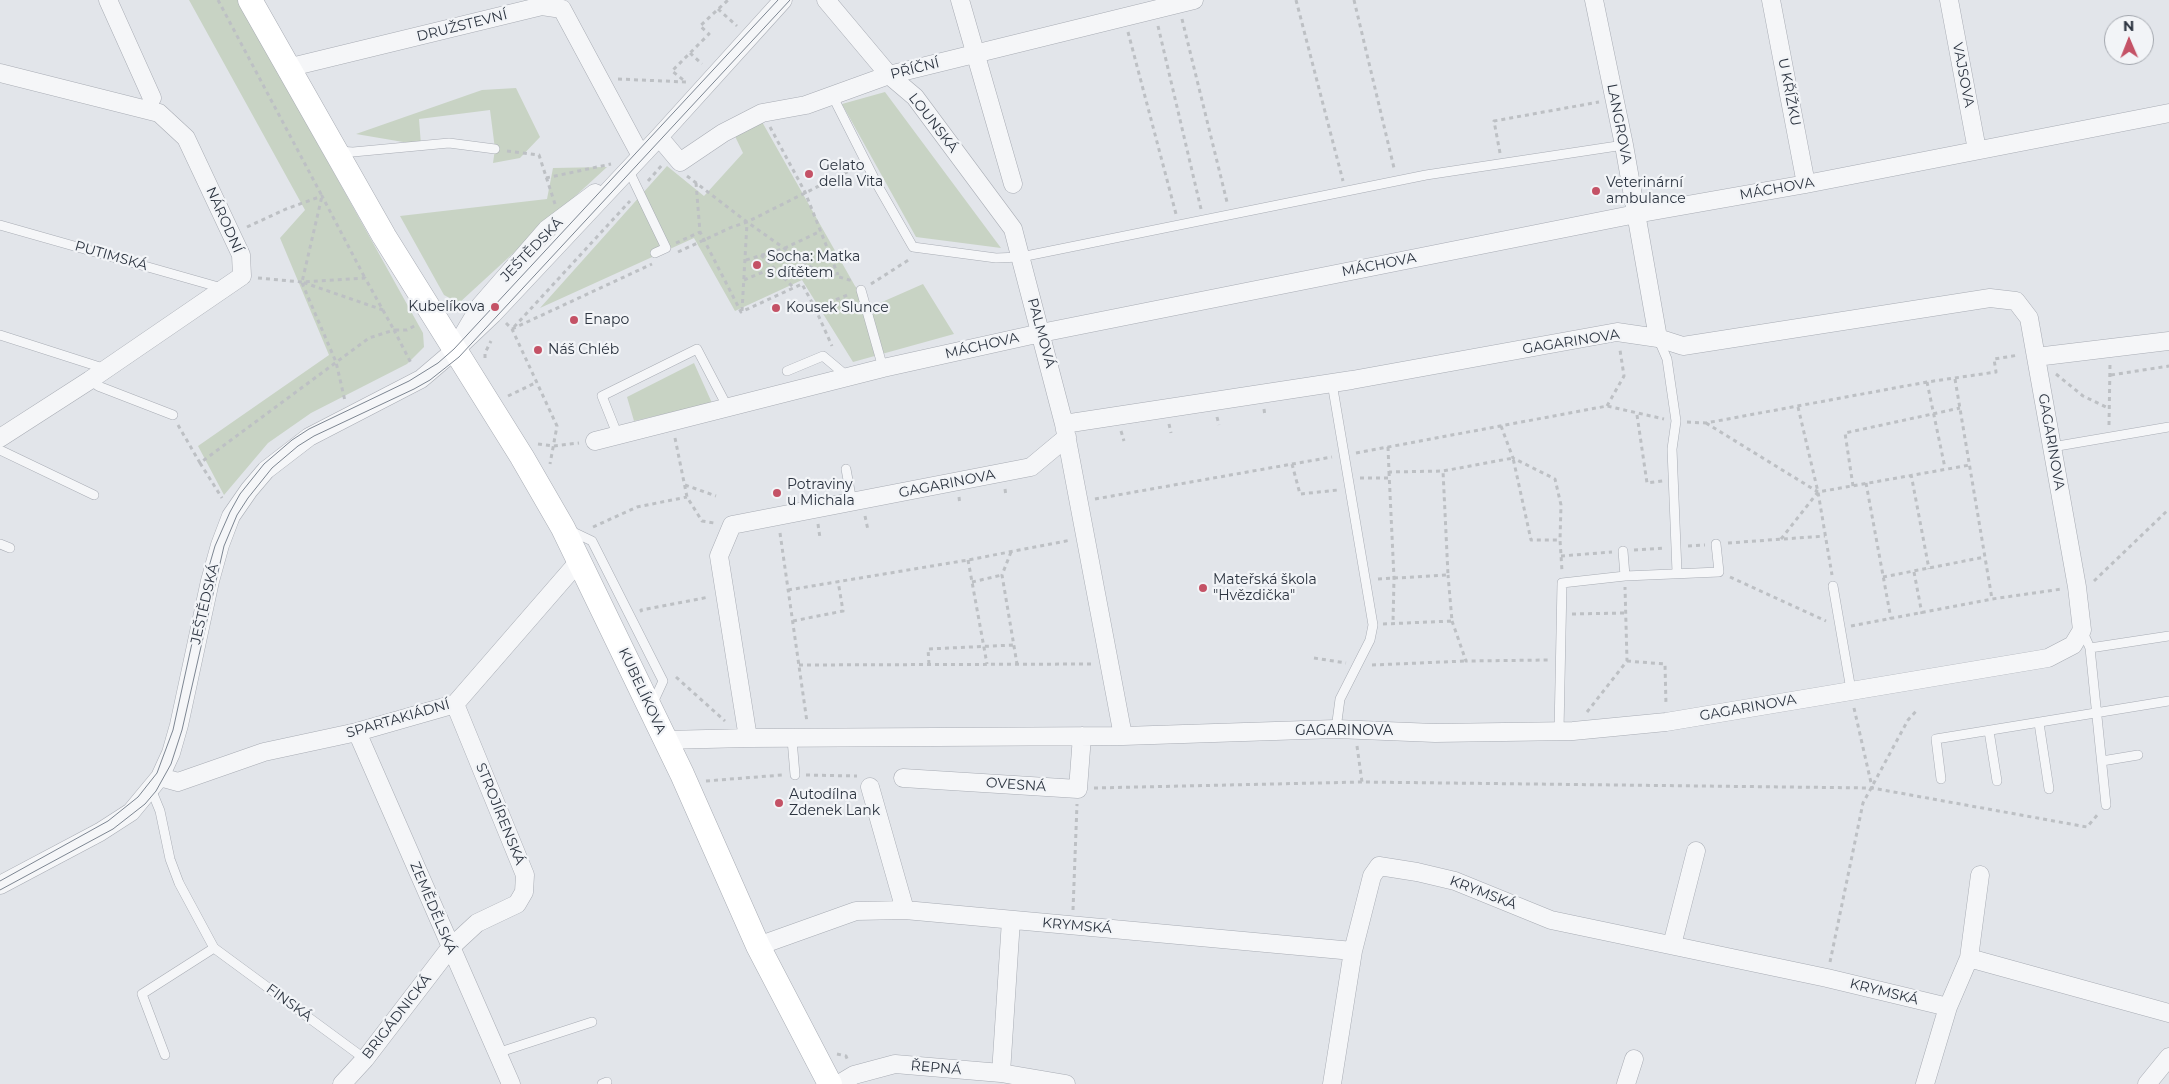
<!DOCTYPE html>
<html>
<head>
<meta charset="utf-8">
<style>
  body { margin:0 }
  #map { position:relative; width:2169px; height:1084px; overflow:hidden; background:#e2e5ea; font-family:Montserrat,sans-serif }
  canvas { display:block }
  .north { position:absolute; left:2104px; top:15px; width:50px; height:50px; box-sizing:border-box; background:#f2f4f7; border:1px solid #a3a7ae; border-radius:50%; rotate:359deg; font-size:14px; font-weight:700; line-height:20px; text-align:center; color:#2c3440 }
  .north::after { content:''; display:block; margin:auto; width:18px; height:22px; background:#c45266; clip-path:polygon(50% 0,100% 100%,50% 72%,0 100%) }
</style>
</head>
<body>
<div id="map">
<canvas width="2169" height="1084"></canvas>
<div class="north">N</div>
</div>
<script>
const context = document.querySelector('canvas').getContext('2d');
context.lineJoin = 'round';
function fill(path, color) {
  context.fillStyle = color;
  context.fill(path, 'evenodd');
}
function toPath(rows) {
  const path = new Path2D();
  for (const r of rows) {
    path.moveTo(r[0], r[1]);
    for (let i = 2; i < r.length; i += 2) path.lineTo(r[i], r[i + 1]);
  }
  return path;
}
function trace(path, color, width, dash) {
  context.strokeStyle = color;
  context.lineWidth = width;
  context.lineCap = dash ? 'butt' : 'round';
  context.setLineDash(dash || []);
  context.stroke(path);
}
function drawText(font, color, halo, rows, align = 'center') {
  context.font = font + ' Montserrat,sans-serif';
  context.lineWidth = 4.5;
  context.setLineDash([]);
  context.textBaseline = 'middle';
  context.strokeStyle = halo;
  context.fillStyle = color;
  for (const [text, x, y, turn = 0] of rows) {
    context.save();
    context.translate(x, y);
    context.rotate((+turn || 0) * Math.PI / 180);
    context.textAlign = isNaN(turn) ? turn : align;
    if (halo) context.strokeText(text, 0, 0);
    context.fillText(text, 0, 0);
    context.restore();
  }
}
fill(toPath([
  [189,0,238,0,423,333,424,347,407,364,311,413,268,443,224,495,198,446,329,355,280,238,305,210],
  [516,88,540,137,520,158,493,163,495,149,490,110,419,119,421,145,356,134,482,90],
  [885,92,1001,248,916,237,842,104],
  [761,120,855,286,873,306,923,284,954,334,853,362,802,280,735,311,694,238,540,308,667,166,704,196,743,153,733,132],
  [607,167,459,303,444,295,400,216,547,199,553,168],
  [694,363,712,403,634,421,627,397]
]), '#c8d3c4');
const lane = toPath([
  [832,95,878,186,913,247,996,258,1021,257,1426,175,1624,145],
  [338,151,353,152,449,143,495,149],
  [628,169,666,248,655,253],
  [0,225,222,288],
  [861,290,883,368],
  [0,335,106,369],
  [1658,338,1667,359,1676,421,1672,449,1677,572],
  [787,371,823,356,848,377],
  [90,380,98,386,173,415],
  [1332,383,1373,625,1370,640,1340,699,1336,729],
  [618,436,602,396,697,349,728,408],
  [2052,447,2169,427],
  [0,450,94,495],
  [846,469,852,502],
  [569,530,592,541,663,681,652,705],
  [0,544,10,548],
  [1623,551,1625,576,1719,572,1716,544],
  [1833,586,1851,690],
  [2082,630,2090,648,2106,805],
  [2090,648,2169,636],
  [2039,723,2049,789],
  [1559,731,1562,583,1625,576],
  [1989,731,1997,781],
  [792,739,795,775],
  [2102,761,2138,755],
  [1941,779,1936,739,2169,701],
  [151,789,160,811,170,859,179,883,214,948,365,1059],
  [497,1053,592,1022],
  [165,1055,142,994,214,948],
  [602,1084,607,1082]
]);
const street = toPath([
  [108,0,152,98],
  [826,0,889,75,915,97,1013,229,1064,424,1123,736],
  [960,0,1013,184],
  [1594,0,1624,145,1658,338],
  [1771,0,1806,184],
  [1949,0,1977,150],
  [287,68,542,6,562,9,641,156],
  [0,73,159,113,186,138,241,255,242,276,90,380,0,438],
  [659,137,680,162,723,133,762,113,806,105,889,75,1194,0],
  [464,333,480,306,547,229,595,193],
  [2036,357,2169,341],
  [595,441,883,368,1041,333,1636,214,1806,184,2169,113],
  [357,732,511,1084],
  [748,738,719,556,732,525,1031,467,1067,437],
  [665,740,748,738,1123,736,1336,729,1435,733,1573,731,1666,722,2048,658,2073,645,2082,630,2077,587,2029,318,2016,301,1990,298,1683,346,1658,338,1617,332,1352,380,1064,424],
  [160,777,178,782,264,752,357,732,455,704,580,560],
  [903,778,1078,789,1082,736],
  [870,787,905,910],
  [0,885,100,832,131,812,160,777,171,753,179,725,210,581,220,545,231,516,249,490,266,470,309,437,421,379,455,350,493,314,659,137,783,0],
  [1672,945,1696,851],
  [758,946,856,911,905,910,1353,951,1372,876,1379,866,1417,872,1455,881,1551,920,1827,978,1948,1007,1969,958,2169,1013],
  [1969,958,1980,875],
  [1001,1073,1011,920],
  [342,1084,365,1059,450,948,477,923,517,904,524,892,525,875,455,704],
  [839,1084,854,1075,895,1064,1001,1073,1066,1084],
  [1332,1084,1353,951],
  [1626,1084,1634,1059],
  [1925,1084,1948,1007],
  [2147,1084,2169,1057]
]);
const secondary = toPath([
  [250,0,384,236,522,457,563,528,682,774,758,946,830,1084]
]);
trace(lane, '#a8acb4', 10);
trace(street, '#a8acb4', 19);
trace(secondary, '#a8acb4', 25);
trace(toPath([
  [218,0,322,196,302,282,383,310],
  [1296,0,1343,181],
  [1354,0,1394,168],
  [718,9,737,26],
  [1182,19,1227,202],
  [1158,26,1201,209],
  [1128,32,1176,214],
  [690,53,702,64],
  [618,79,686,82,672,71,709,34,700,26,728,0],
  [770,127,805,192,838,275],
  [507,151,539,155,555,204],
  [1500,153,1494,121,1599,102],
  [687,176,747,222,815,270,853,281],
  [546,178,611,164],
  [648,181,662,165],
  [696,183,700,232,741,312,802,284,815,308,850,294],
  [247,227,286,209,322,196,365,278],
  [676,243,700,232],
  [678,252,732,227,747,222,855,168],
  [761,255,794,288],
  [746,260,785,248,821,231],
  [258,278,302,282,365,278,394,330,407,330,416,325],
  [744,280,773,268],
  [302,283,336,362,345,401],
  [871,284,910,259],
  [815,308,832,346],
  [742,311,747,223],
  [506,323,512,329,557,426,550,464],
  [514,327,630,201],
  [512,329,652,264],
  [485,358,485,353,491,341],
  [2056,374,2083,396,2108,408],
  [2111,375,2169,366],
  [1955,379,1992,599],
  [1927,382,1945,468],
  [508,396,537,382],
  [1607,406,1624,376,1620,350],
  [1798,407,1818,492,1832,575],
  [1264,409,1265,416],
  [1637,415,1647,483,1663,481],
  [1217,417,1219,425],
  [1687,422,1706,423,1927,382,1996,372,1994,359,2019,355],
  [1706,423,1818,492],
  [1169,424,1171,433],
  [178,425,200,463,369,338,394,330,412,365],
  [2109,425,2110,364],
  [1501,426,1513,458,1555,479,1561,505,1560,540,1562,571],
  [1121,431,1124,441],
  [675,438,687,497,702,521,714,523],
  [538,444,553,446,579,443],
  [1388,447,1389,472,1443,471,1513,458,1531,540,1560,540],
  [1356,453,1607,406,1664,419],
  [200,463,222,498],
  [1292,464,1300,494,1338,490],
  [1389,472,1394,578,1393,623],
  [1911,474,1929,569],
  [1360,478,1389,478],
  [1866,483,1891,619],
  [685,485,716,496],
  [1853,486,1845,433,1960,408],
  [1005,489,1006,496],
  [959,497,960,505],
  [1095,499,1332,457],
  [865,516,868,530],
  [818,524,820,538],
  [593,527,637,507,687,497],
  [780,533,807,722],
  [1781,539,1818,492,1970,465],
  [1728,543,1825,536],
  [1688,546,1705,545],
  [1634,550,1665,548],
  [1011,552,1002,575,1017,664],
  [1561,556,1612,552],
  [968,560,987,664],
  [1914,572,1922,614],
  [1730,577,1826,621],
  [1883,577,1985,557],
  [1378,579,1448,575,1443,471],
  [2094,581,2169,509],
  [972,582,1002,575],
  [788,590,968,560,1071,540],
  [642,612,641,610,709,597],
  [1572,614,1625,613],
  [793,621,843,611,838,581],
  [1452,621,1466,661,1549,660],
  [1383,624,1452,621,1448,575],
  [1851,626,1992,599,2062,589],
  [1314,658,1346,663],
  [1627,661,1665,664,1666,705],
  [929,664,928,649,1013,645],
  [799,665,1094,664],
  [1372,665,1466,661],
  [676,677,725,721],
  [1854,708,1872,787],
  [1587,712,1627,661,1625,587],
  [1357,746,1362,782],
  [806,775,857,776],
  [706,781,782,775],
  [1094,788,1362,782,1872,788,2087,827,2099,813],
  [1073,910,1077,804],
  [1830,962,1863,803,1908,720,1917,710],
  [837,1054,846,1056,848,1061]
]), '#bdc0c4', 3, [4, 4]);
trace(lane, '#f5f6f8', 9);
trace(street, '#f5f6f8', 18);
trace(secondary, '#fff', 24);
trace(toPath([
  [0,881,108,821,138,797,157,773,173,730,208,570,215,546,230,512,240,494,264,464,292,440,309,429,409,381,438,363,454,349,778,0],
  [0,890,113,829,145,804,156,791,171,764,182,730,224,546,237,515,248,498,272,468,298,446,314,436,414,389,430,380,459,357,790,0]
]), '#7d8692', 1);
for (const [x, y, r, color] of [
  [809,174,5,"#c45266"],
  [1596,191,5,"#c45266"],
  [757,265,5,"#c45266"],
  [495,307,5,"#c45266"],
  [776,308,5,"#c45266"],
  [574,320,5,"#c45266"],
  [538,350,5,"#c45266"],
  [777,493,5,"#c45266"],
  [1203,588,5,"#c45266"],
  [779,803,5,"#c45266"]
]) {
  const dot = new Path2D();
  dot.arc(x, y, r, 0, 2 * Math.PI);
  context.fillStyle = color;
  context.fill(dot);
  trace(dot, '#f2f4f7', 2);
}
drawText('14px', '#2c3440', '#f2f4f7', [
  ["DRUŽSTEVNÍ",462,26,-14],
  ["PŘÍČNÍ",915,69,-14],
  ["VAJSOVA",1963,75,79],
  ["U KŘÍŽKU",1789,92,79],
  ["LOUNSKÁ",933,123,52],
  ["LANGROVA",1619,124,79],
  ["MÁCHOVA",1777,189,-10],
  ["NÁRODNÍ",224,220,66],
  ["JEŠTĚDSKÁ",532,250,-46],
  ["PUTIMSKÁ",111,256,16],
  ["MÁCHOVA",1379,265,-11],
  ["PALMOVÁ",1041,333,75],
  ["GAGARINOVA",1571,342,-9],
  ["MÁCHOVA",982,346,-13],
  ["GAGARINOVA",2051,442,80],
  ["GAGARINOVA",947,484,-11],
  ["JEŠTĚDSKÁ",205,604,-77],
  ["KUBELÍKOVA",642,691,65],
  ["GAGARINOVA",1748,708,-10],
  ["SPARTAKIÁDNÍ",398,719,-16],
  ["GAGARINOVA",1344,731],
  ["OVESNÁ",1016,785,4],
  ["STROJÍRENSKÁ",500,814,68],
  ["KRYMSKÁ",1483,893,21],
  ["ZEMĚDĚLSKÁ",433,908,67],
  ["KRYMSKÁ",1077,926,5],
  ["KRYMSKÁ",1884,992,14],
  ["FINSKÁ",289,1003,36],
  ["BRIGÁDNICKÁ",397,1017,-52],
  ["ŘEPNÁ",936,1068,5]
]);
drawText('14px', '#2c3440', '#f2f4f7', [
  ["Gelato",819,166],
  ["della Vita",819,182],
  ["Veterinární",1606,183],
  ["ambulance",1606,199],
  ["Socha: Matka",767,257],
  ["s dítětem",767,273],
  ["Kubelíkova",485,307,"right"],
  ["Kousek Slunce",786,308],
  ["Enapo",584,320],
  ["Náš Chléb",548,350],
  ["Potraviny",787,485],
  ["u Michala",787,501],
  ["Mateřská škola",1213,580],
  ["\"Hvězdička\"",1213,596],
  ["Autodílna",789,795],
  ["Zdenek Lank",789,811]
], 'left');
</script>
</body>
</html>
